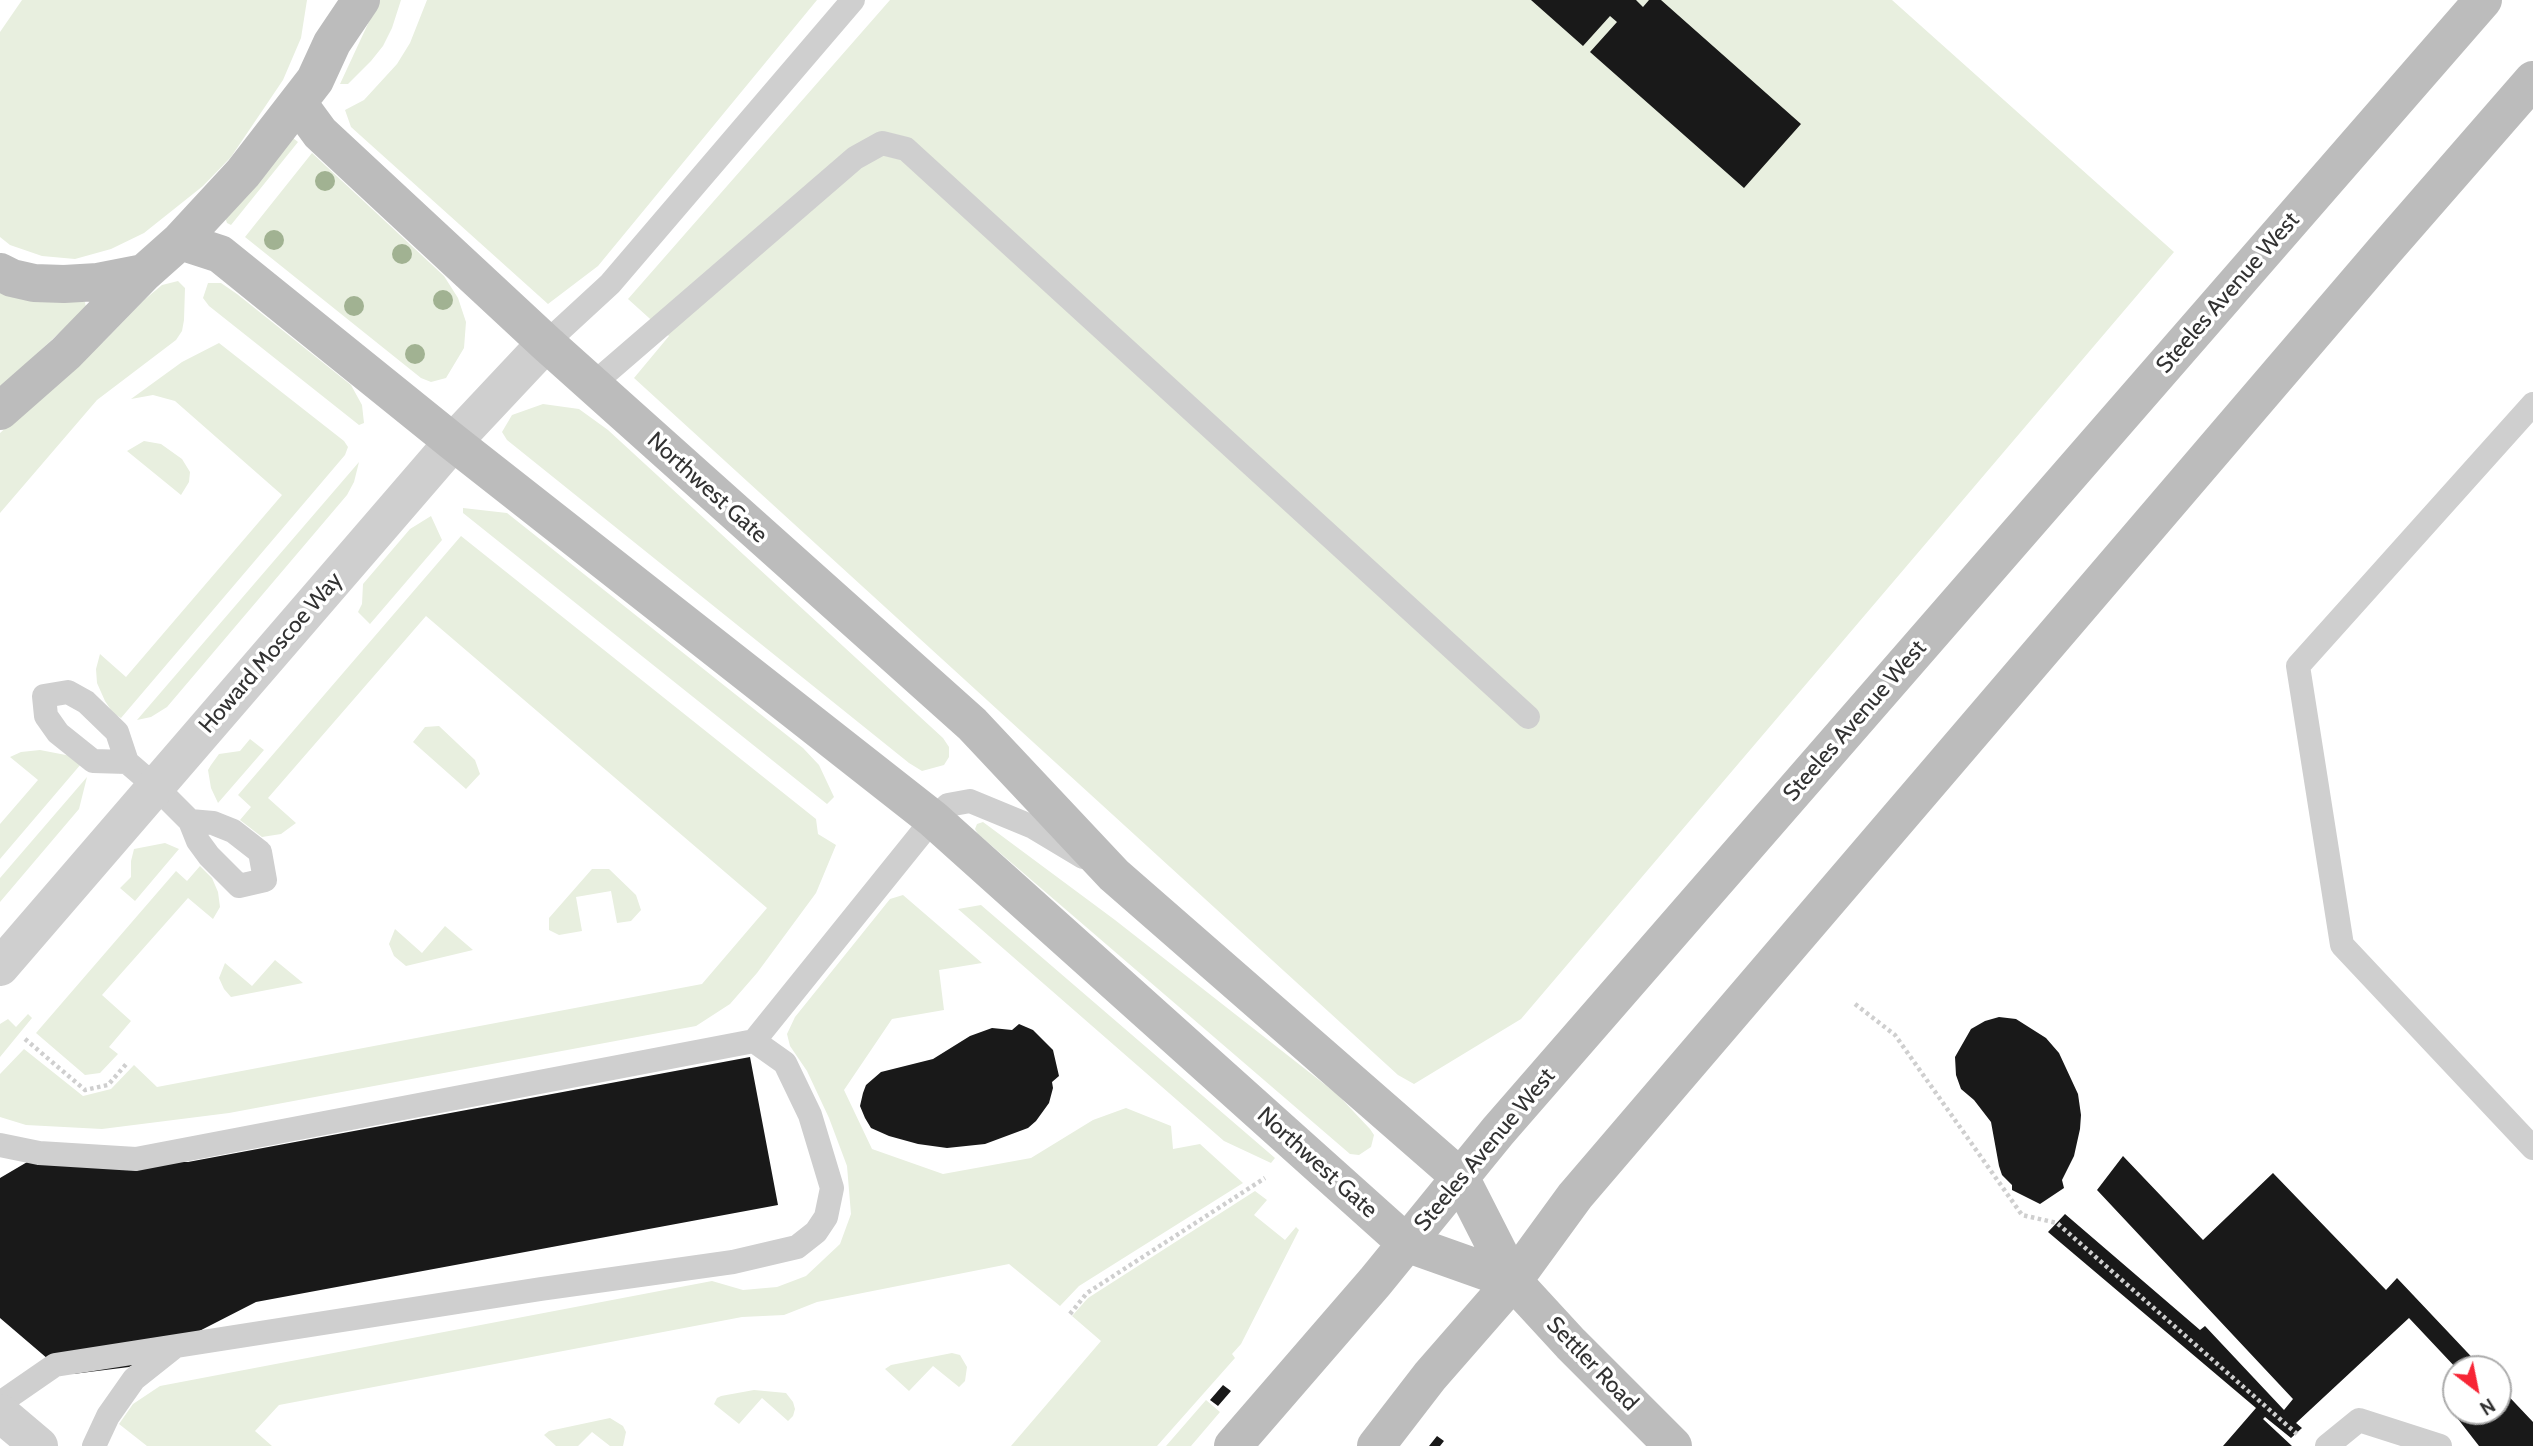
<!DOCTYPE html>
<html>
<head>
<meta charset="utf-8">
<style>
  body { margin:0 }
  #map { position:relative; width:2533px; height:1446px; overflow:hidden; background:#fff; font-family:Cabin,sans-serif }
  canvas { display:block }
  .north { position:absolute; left:2442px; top:1355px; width:70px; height:70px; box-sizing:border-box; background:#fff; border:2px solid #adadad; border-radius:50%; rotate:148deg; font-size:19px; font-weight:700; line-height:28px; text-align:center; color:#323232 }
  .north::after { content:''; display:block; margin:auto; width:24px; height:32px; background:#f72535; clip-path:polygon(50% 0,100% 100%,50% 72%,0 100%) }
</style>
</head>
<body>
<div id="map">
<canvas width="2533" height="1446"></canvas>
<div class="north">N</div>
</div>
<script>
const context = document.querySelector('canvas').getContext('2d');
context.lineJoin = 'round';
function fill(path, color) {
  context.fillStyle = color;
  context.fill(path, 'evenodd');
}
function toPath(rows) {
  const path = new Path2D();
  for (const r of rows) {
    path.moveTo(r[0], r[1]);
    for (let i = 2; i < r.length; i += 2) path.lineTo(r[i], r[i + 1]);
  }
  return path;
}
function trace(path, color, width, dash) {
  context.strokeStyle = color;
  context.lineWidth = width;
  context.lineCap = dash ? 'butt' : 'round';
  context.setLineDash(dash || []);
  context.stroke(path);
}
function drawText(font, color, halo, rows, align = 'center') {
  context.font = font + ' Cabin,sans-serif';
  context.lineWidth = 7;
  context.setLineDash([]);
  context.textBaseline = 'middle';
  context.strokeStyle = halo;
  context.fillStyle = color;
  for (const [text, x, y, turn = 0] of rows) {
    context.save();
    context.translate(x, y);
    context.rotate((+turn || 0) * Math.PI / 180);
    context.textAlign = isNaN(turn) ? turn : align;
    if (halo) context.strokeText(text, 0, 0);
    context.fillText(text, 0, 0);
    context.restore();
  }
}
fill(toPath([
  [22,0,307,0,301,38,283,80,231,157,203,186,144,233,111,249,75,259,42,256,10,245,0,237,0,32],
  [379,0,401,0,392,28,383,46,371,61,348,84,340,84],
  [427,0,817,0,598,266,548,304,351,127,345,110,364,100,397,64,410,43],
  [890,0,1892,0,2174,252,1521,1019,1414,1084,1398,1075,634,378,669,336,628,299],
  [293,138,298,142,231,225,227,223,225,217],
  [312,153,444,276,458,298,466,322,464,348,446,378,431,382,421,378,245,237],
  [178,281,185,288,184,320,182,331,176,340,97,400,0,513,0,433,104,341,144,300,162,285],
  [208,283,221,283,237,294,351,385,362,405,364,423,359,425,209,306,203,298],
  [0,287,44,299,85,302,86,308,0,388],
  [219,343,344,441,348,447,345,455,121,718,113,713,105,701,97,683,96,669,100,654,126,677,282,495,175,401,153,395,131,399,182,362],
  [543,404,579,409,608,430,943,738,949,747,949,757,944,765,922,771,909,763,507,440,502,432,512,415],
  [144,441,161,444,182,459,190,472,189,482,181,495,127,451],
  [359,462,354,482,347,495,167,707,151,717,137,720],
  [463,508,507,513,803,748,819,765,834,797,827,804,463,513],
  [431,516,442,540,370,624,358,612,362,604,363,584,410,529],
  [461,536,816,819,818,834,836,845,816,893,757,973,730,1004,696,1026,229,1113,102,1129,26,1125,0,1117,0,1074,24,1049,83,1096,111,1089,134,1065,157,1087,702,984,767,908,426,616,268,798,296,823,281,834,262,837,240,820,251,807,238,795],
  [439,726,475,760,480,774,466,789,413,742,425,727],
  [250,739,264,750,218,803,211,788,208,770,211,765,219,754,240,751],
  [40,750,71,756,81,764,0,859,0,824,38,780,10,757,21,752],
  [87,777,79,809,0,902,0,878],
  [983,822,1115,920,1337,1094,1370,1129,1374,1135,1371,1147,1359,1155,1350,1154,978,834,975,829,977,824],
  [165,843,179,849,135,901,120,888,131,877,131,861,134,849],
  [200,866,212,878,218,892,220,907,213,919,188,898,102,995,131,1021,109,1047,118,1054,100,1073,85,1075,36,1033,176,871,187,881],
  [592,869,609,869,636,895,641,910,631,921,617,923,611,891,576,897,582,931,559,935,549,930,549,918],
  [903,895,982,963,939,970,944,1010,892,1019,844,1090,872,1149,943,1174,1031,1158,1093,1120,1126,1108,1171,1126,1173,1149,1200,1144,1243,1183,1079,1286,1060,1306,1009,1264,817,1302,784,1315,742,1317,279,1405,255,1431,272,1446,147,1446,119,1424,133,1404,160,1386,712,1281,743,1290,777,1287,806,1276,840,1244,851,1214,847,1166,829,1118,807,1071,790,1046,787,1034,795,1017,890,899],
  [981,905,1275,1158,1271,1163,1224,1141,958,909],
  [445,926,473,950,406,966,394,956,389,944,395,929,422,953],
  [275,960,303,983,231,997,224,989,219,978,225,963,252,986],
  [28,1014,32,1018,0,1057,0,1024,8,1019,16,1027],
  [1255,1191,1267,1200,1254,1215,1285,1240,1296,1227,1299,1230,1241,1344,1232,1354,1235,1358,1157,1446,1011,1446,1101,1341,1072,1316,1088,1298],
  [952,1353,960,1355,967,1367,965,1381,959,1387,933,1366,909,1391,885,1369,891,1365],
  [754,1390,786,1393,793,1402,795,1409,793,1416,788,1421,762,1398,739,1424,714,1404,717,1398,721,1396],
  [1206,1400,1220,1412,1191,1446,1166,1446],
  [610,1418,623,1426,626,1432,623,1446,610,1446,592,1432,578,1446,556,1446,544,1435,549,1431]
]), '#e8efdf');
fill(toPath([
  [1531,0,1636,0,1643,7,1649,0,1661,0,1801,124,1744,188,1590,52,1617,22,1610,16,1583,46],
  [1999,1017,2016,1019,2046,1038,2059,1053,2078,1094,2081,1115,2080,1129,2074,1156,2062,1180,2064,1188,2040,1204,2012,1190,2012,1185,2002,1175,1999,1166,1991,1122,1974,1100,1961,1089,1956,1075,1955,1057,1971,1029,1985,1021],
  [1019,1024,1033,1030,1053,1050,1059,1076,1052,1082,1053,1088,1049,1103,1036,1121,1028,1128,985,1144,947,1148,918,1144,889,1136,871,1128,865,1118,860,1106,863,1093,866,1085,881,1072,933,1059,970,1036,992,1028,1012,1030],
  [750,1057,778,1205,256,1302,129,1367,73,1374,55,1365,0,1318,0,1178,34,1158,188,1162],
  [2123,1156,2203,1240,2273,1173,2386,1290,2397,1278,2483,1369,2457,1369,2409,1318,2296,1423,2302,1428,2291,1438,2265,1417,2263,1419,2292,1446,2223,1446,2256,1408,2048,1232,2065,1214,2200,1330,2205,1326,2284,1410,2293,1399,2097,1190],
  [1223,1385,1231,1391,1218,1406,1210,1400],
  [2498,1385,2533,1422,2533,1446,2479,1446,2444,1401,2456,1389,2456,1411,2498,1411],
  [1437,1436,1444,1441,1440,1446,1429,1446]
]), '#191919');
trace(toPath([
  [1855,1004,1895,1035,2022,1215,2057,1223,2297,1434],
  [25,1039,85,1090,108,1085,128,1062],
  [1070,1314,1087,1293,1265,1178]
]), '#cfcfcf', 4.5, [3.5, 3.5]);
trace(toPath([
  [546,343,610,284,853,0],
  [592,385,855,158,882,143,906,149,1528,717],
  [2533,404,2298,666,2342,945,2533,1148],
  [127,762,93,761,58,733,46,716,44,696,68,692,86,702,117,732,127,762,156,787,190,821,198,841,209,856,239,886,265,880,260,852,233,831,213,823,190,821],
  [0,1145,39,1153,136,1159,754,1041,933,819,948,805,970,801,1033,827,1083,857],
  [0,1403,55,1365,541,1289,733,1262,797,1247,816,1232,826,1217,832,1188,810,1115,785,1063,754,1041],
  [94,1446,108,1416,134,1379,173,1348],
  [2327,1446,2359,1420,2440,1446]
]), '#cfcfcf', 24);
trace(toPath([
  [0,967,453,442,546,343],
  [0,1413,39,1446]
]), '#cfcfcf', 38);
trace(toPath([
  [298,103,320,133,546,343,972,724,1114,875,1460,1177,1513,1281,1571,1344,1673,1446],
  [180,241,220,254,453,442,933,819,1406,1243,1513,1281],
  [0,272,12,278,34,283,64,284,98,282,144,273],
  [0,411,66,353,144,273,180,241,243,173,315,80,332,43,361,0],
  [1233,1446,1375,1282,1498,1131,2483,0],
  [1376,1446,1430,1376,1513,1281,1575,1196,2384,251,2533,80]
]), '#bcbcbc', 38);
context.fillStyle = '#a1b292';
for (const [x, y] of [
  [325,181],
  [274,240],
  [402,254],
  [443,300],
  [354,306],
  [415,354]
]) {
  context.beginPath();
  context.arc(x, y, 10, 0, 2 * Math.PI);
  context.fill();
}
drawText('23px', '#323232', '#fff', [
  ["Steeles Avenue West",2228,293,-49],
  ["Northwest Gate",707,488,42],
  ["Howard Moscoe Way",271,653,-49],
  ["Steeles Avenue West",1855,721,-49],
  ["Steeles Avenue West",1485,1150,-50],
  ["Northwest Gate",1317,1163,42],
  ["Settler Road",1592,1364,46]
]);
</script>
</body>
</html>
